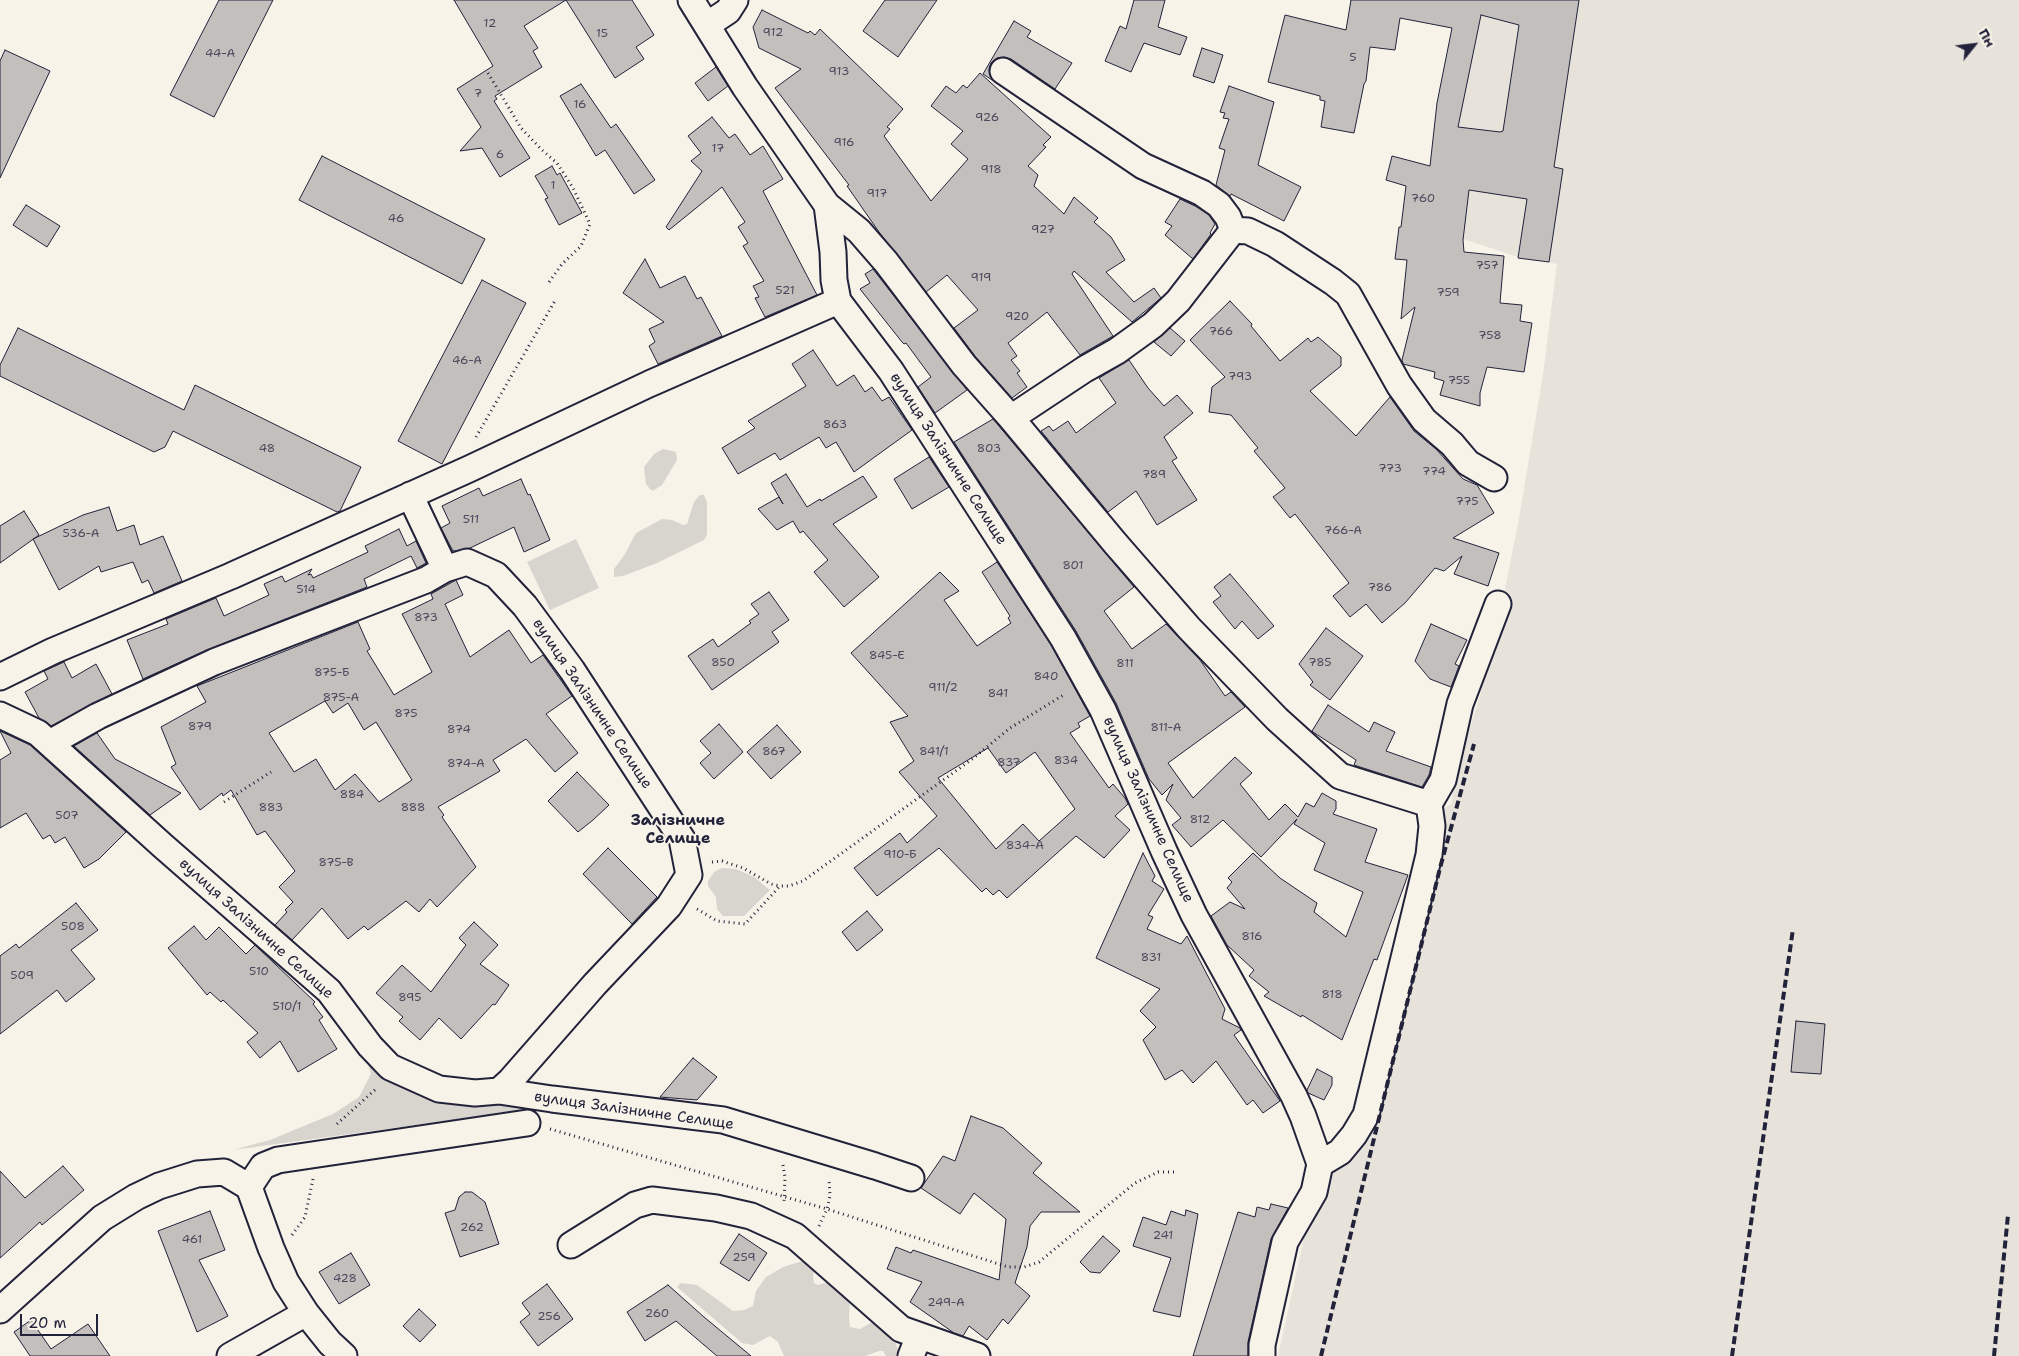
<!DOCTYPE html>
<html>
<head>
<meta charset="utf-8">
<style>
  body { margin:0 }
  #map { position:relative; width:2019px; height:1356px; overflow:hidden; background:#f7f3e8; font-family:"Shantell Sans",sans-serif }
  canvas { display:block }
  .north { position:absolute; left:1949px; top:20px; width:50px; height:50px; -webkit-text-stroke:4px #f7f3e8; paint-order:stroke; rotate:61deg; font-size:14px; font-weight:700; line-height:20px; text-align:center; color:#22223b }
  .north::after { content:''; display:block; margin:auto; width:18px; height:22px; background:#22223b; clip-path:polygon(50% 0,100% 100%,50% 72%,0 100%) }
  .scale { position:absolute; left:20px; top:1314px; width:78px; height:22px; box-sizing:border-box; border:2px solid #22223b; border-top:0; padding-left:6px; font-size:15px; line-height:18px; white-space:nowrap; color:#22223b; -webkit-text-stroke:4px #f7f3e8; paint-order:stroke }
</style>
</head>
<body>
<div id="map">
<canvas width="2019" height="1356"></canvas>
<div class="north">Пн</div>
<div class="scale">20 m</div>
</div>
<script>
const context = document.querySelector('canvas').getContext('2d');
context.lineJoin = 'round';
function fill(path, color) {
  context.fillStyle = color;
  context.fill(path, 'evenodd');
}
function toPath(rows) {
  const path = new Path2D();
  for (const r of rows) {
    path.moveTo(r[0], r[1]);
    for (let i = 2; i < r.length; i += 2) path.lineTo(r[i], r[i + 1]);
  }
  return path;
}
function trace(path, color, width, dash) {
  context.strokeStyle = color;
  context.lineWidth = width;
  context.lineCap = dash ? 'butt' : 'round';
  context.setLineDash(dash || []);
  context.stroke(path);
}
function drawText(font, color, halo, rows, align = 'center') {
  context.font = font + ' "Shantell Sans",sans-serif';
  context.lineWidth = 4;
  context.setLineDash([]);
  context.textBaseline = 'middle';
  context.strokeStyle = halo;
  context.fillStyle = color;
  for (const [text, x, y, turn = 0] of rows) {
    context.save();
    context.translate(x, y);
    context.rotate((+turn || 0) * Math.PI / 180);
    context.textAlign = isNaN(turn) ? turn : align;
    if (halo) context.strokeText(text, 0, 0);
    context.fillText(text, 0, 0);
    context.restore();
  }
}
fill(toPath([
  [1460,0,2019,0,2019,1356,1278,1356,1307,1224,1335,1169,1346,1155,1437,813,1451,804,1461,757,1491,660,1520,513,1543,375,1557,264,1518,257,1445,233,1446,168,1430,165,1437,103]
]), '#e7e3db');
fill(toPath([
  [663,449,676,452,677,460,662,485,653,491,650,489,646,484,644,467,654,454],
  [700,495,704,495,707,502,707,534,704,540,657,563,623,576,614,577,614,569,625,554,636,533,662,519,672,520,683,525,687,524,694,502],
  [576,539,599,588,550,610,527,562],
  [722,868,736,869,754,877,770,890,744,916,723,916,717,909,716,897,708,886,708,881,714,872],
  [363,1049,386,1073,528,1106,532,1116,543,1122,504,1116,488,1115,233,1150,270,1140,333,1114,359,1097,371,1074],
  [806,1260,814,1268,813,1277,814,1283,818,1285,829,1282,850,1299,849,1318,850,1327,860,1329,874,1321,894,1338,900,1356,886,1356,883,1351,879,1351,865,1356,784,1356,778,1342,770,1336,753,1345,742,1343,677,1287,681,1283,697,1285,733,1311,744,1310,753,1306,756,1291,766,1277,783,1267]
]), '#d8d5cf');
const building = toPath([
  [219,0,273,0,214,117,170,95,219,0],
  [454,0,632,0,654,35,636,47,644,59,615,78,566,0,524,26,538,48,533,51,542,67,495,96,497,99,494,101,530,158,500,177,482,148,460,151,481,127,457,89,493,66,454,0],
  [885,0,937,0,898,57,863,31,885,0],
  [1134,0,1165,0,1158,27,1187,37,1180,55,1144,43,1131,72,1105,61,1120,26,1126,29,1134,0],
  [1351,0,1579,0,1554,167,1563,169,1549,262,1518,258,1527,199,1469,190,1463,240,1464,252,1504,256,1500,303,1522,305,1520,321,1532,323,1524,372,1487,367,1480,393,1480,406,1440,395,1444,381,1434,378,1435,372,1403,364,1402,360,1415,307,1401,319,1407,260,1395,259,1399,227,1401,227,1406,186,1386,180,1392,156,1430,166,1437,103,1452,28,1400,18,1395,50,1370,47,1366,81,1364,84,1354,133,1321,127,1325,101,1320,100,1320,96,1268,82,1285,15,1346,30,1351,0],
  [1481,15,1519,25,1503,131,1500,132,1458,127,1481,15],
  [762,10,808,33,810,31,815,35,820,29,903,109,887,127,890,129,884,136,931,201,968,159,951,144,963,131,931,106,946,86,956,93,963,85,967,88,980,73,1051,137,1043,145,1046,147,1028,166,1038,175,1034,186,1064,214,1074,197,1098,218,1094,222,1111,237,1125,260,1106,272,1134,302,1154,288,1161,298,1132,322,1074,271,1072,274,1113,336,1080,355,1047,312,1008,343,1017,356,1011,360,1020,371,1017,373,1027,387,1012,398,975,356,954,328,978,310,947,275,926,292,879,232,847,186,849,185,775,88,801,69,759,48,753,27,762,10],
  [1014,21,1031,31,1027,37,1072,63,1055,89,1011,59,1005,57,997,58,991,63,989,70,992,80,983,74,1014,21],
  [1202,48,1223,55,1214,83,1193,76,1202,48],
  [5,50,50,71,0,178,0,61,5,50],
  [716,67,728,86,708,101,695,83,716,67],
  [581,84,611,128,616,124,655,180,634,194,605,150,596,156,560,96,581,84],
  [1229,86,1274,102,1258,165,1301,187,1284,221,1231,194,1230,196,1216,185,1225,150,1219,148,1229,119,1223,118,1225,113,1220,112,1229,86],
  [712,117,729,138,735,134,750,155,763,146,783,179,763,191,817,295,765,317,755,298,759,297,753,286,764,281,743,246,748,243,738,227,745,222,722,187,669,230,666,227,702,171,691,161,701,153,688,136,712,117],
  [322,156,485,239,462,284,299,200,322,156],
  [552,166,557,175,560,173,582,213,559,225,545,199,548,198,535,176,552,166],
  [1180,199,1195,206,1209,215,1215,224,1210,233,1211,234,1193,259,1165,235,1172,226,1165,222,1180,199],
  [26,205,60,226,47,247,13,225,26,205],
  [645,259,660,288,685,276,697,299,701,297,722,336,658,364,649,346,655,342,649,329,664,322,623,293,645,259],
  [873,269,967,390,935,413,918,387,931,377,906,343,904,344,902,342,860,289,870,283,865,274,873,269],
  [482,280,526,303,442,464,398,441,482,280],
  [1230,301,1252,324,1251,326,1280,361,1308,338,1311,342,1318,337,1341,357,1341,366,1310,391,1356,436,1390,397,1414,431,1436,449,1463,479,1477,485,1494,513,1453,538,1499,553,1488,586,1454,574,1462,556,1444,571,1435,568,1405,603,1382,623,1366,604,1350,617,1333,596,1349,583,1295,514,1290,518,1273,497,1285,488,1254,451,1258,448,1231,415,1209,412,1212,387,1225,377,1190,340,1230,301],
  [18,328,184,410,195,385,361,467,340,511,337,512,173,431,165,447,154,452,0,376,0,365,18,328],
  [1170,328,1185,341,1171,356,1154,342,1170,328],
  [813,350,837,386,854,375,865,392,872,387,882,401,889,397,912,430,854,472,836,442,826,448,819,437,780,460,775,453,738,474,722,448,755,428,748,421,806,386,792,364,813,350],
  [1129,360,1148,388,1164,406,1177,395,1193,413,1164,437,1177,458,1172,461,1197,500,1157,525,1136,491,1108,512,1041,431,1049,426,1053,431,1068,421,1076,433,1116,403,1099,378,1129,360],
  [993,419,1134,587,1104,611,1132,649,1166,624,1200,660,1225,696,1231,692,1245,707,1168,763,1193,798,1235,757,1252,773,1240,784,1269,820,1285,804,1298,817,1306,803,1314,807,1322,793,1336,801,1336,809,1333,814,1377,829,1365,862,1408,875,1377,960,1374,959,1342,1040,1302,1015,1301,1017,1264,996,1269,992,1249,976,1254,970,1227,945,1211,916,1230,902,1245,909,1227,888,1232,882,1228,878,1253,853,1280,878,1317,903,1314,912,1346,937,1363,892,1314,870,1325,843,1294,824,1297,819,1261,857,1223,820,1191,847,1172,825,1181,818,1166,800,1173,784,1162,795,1149,779,1116,703,1076,631,954,442,993,419],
  [929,457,949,487,912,509,894,479,929,457],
  [786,474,807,507,820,499,821,501,863,476,877,497,833,524,879,577,844,607,814,572,828,560,803,531,800,533,793,521,777,530,758,509,779,497,783,504,771,483,786,474],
  [521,479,528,495,530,494,550,540,524,552,514,527,468,549,453,551,441,528,450,523,442,506,479,488,483,496,521,479],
  [109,507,117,531,134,525,140,545,163,536,182,581,154,593,148,580,142,583,133,562,101,572,99,566,59,590,33,539,83,515,109,507],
  [24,511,39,535,0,563,0,526,24,511],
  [399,529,407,546,416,541,426,563,417,568,411,556,364,579,367,587,209,649,143,679,127,640,168,624,166,619,216,598,224,616,269,595,264,584,282,576,285,582,312,569,308,575,311,574,313,578,368,552,365,546,399,529],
  [997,562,1051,645,1090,716,1078,723,1080,727,1070,733,1109,788,1113,784,1125,798,1128,804,1115,816,1130,830,1104,858,1076,836,1007,898,999,890,993,895,986,888,982,892,939,848,877,896,854,868,900,833,907,843,937,816,899,772,914,761,890,722,908,716,851,653,940,572,959,591,944,600,977,646,1011,623,1008,618,1010,616,982,572,997,562],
  [988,748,1006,773,1035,752,1075,809,1039,841,1023,824,996,849,938,778,988,748],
  [1230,574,1274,626,1258,639,1242,621,1235,629,1213,602,1221,596,1214,587,1230,574],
  [456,580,463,595,445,604,470,657,509,630,531,663,543,655,572,696,546,714,578,753,555,772,526,739,493,760,500,771,438,807,444,815,442,817,476,867,437,907,430,899,419,912,406,901,368,930,364,926,348,939,322,908,292,940,275,925,287,912,285,910,293,902,279,887,295,871,265,831,257,835,231,790,223,796,222,793,200,810,171,767,176,764,161,727,206,702,197,686,358,622,370,649,367,651,394,695,432,672,402,614,433,599,431,594,456,580],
  [325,701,333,713,348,703,364,730,376,722,412,780,379,802,355,774,335,790,316,759,294,772,269,733,325,701],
  [769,592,789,620,772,632,779,642,712,690,688,656,713,639,718,647,751,623,749,621,759,614,751,604,769,592],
  [1431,624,1467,640,1455,664,1459,666,1451,687,1430,679,1415,661,1431,624],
  [1326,628,1363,656,1330,700,1310,685,1313,682,1299,664,1326,628],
  [64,662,72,678,96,664,112,694,51,726,39,718,25,692,48,679,44,671,64,662],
  [1328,705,1369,732,1374,722,1395,732,1386,751,1431,767,1429,775,1422,787,1354,765,1356,760,1313,732,1312,731,1328,705],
  [719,724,743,752,714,779,700,763,711,753,700,741,719,724],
  [777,725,801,752,771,779,747,752,777,725],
  [0,731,30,745,126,832,99,859,84,868,65,837,55,843,50,835,43,839,26,813,0,828,0,760,11,753,0,731],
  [97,733,115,759,181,793,150,815,74,746,97,733],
  [577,772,609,805,593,820,578,832,548,801,577,772],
  [608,848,657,897,632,924,583,874,608,848],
  [1143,853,1155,876,1152,881,1164,889,1148,915,1153,917,1147,929,1181,944,1187,936,1225,1009,1222,1019,1240,1028,1241,1030,1234,1035,1280,1101,1263,1113,1253,1100,1247,1105,1216,1061,1193,1083,1182,1070,1165,1080,1143,1040,1156,1027,1140,1011,1160,989,1096,958,1143,853],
  [76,903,98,930,71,950,95,979,66,1002,57,990,0,1034,0,956,16,944,19,948,76,903],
  [867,911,883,930,857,951,842,932,867,911],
  [474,922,498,945,480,964,509,985,495,1005,493,1004,461,1039,439,1018,420,1040,399,1021,403,1017,376,993,402,965,431,992,466,945,459,938,474,922],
  [194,926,206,940,219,927,246,954,255,945,315,1002,313,1004,323,1017,319,1020,337,1049,298,1072,280,1041,260,1058,247,1042,258,1033,223,1000,221,1002,210,992,207,995,168,948,194,926],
  [1796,1021,1825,1024,1821,1074,1791,1072,1796,1021],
  [693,1058,717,1077,697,1100,660,1097,693,1058],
  [1317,1069,1332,1077,1332,1085,1324,1100,1308,1093,1307,1090,1317,1069],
  [971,1116,1003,1128,1042,1163,1033,1173,1080,1212,1041,1212,1030,1226,1027,1247,1015,1283,1030,1296,1008,1324,1003,1319,987,1340,969,1326,963,1336,954,1333,910,1302,922,1282,887,1269,896,1247,911,1253,913,1250,999,1280,1006,1219,974,1193,960,1214,921,1188,943,1156,955,1161,971,1116],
  [63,1166,84,1190,42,1225,40,1222,0,1258,0,1171,25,1198,63,1166],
  [465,1192,472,1192,485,1202,499,1244,460,1257,445,1213,455,1210,459,1197,465,1192],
  [1271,1204,1288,1208,1271,1239,1248,1342,1248,1356,1193,1356,1238,1212,1255,1217,1257,1207,1269,1210,1271,1204],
  [1186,1210,1198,1214,1180,1317,1153,1311,1171,1258,1133,1246,1143,1217,1166,1225,1171,1211,1185,1216,1186,1210],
  [210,1211,225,1250,199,1260,228,1316,197,1332,158,1231,210,1211],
  [739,1234,767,1253,749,1281,720,1263,739,1234],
  [1103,1236,1120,1251,1100,1273,1090,1272,1080,1262,1103,1236],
  [351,1253,370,1285,339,1304,319,1272,351,1253],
  [547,1284,573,1319,538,1346,520,1322,530,1314,522,1303,547,1284],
  [668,1285,704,1317,751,1356,717,1356,676,1321,645,1341,627,1312,668,1285],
  [419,1309,436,1325,420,1342,403,1326,419,1309],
  [31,1320,51,1349,88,1324,110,1356,30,1356,14,1332,31,1320]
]);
fill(building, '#c2bfbd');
trace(building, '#22223b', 1);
const minor = toPath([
  [691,0,745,87,827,205,859,231,886,262,964,365,1011,418,1115,543,1189,628,1277,719,1340,776,1429,804],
  [707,25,728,11,735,0],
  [1003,71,1143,166,1202,193,1219,205,1228,217,1233,230,1248,231,1275,244,1333,282,1348,294,1399,385,1424,420,1452,444,1468,463,1494,478],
  [827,205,833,252,834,280,838,301,891,371,1063,638,1103,710,1164,851,1194,915,1294,1096,1303,1116,1320,1164,1314,1192,1285,1242,1262,1345,1262,1356],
  [1011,418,1085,369,1117,351,1153,325,1178,301,1233,230],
  [410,495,445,569,467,562,496,575,525,606,572,670,682,839,689,875,669,906,595,984,510,1081,499,1091],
  [0,677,53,651,231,576,469,469,649,384,838,301],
  [0,715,38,733,163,846,329,991,370,1046,390,1067,439,1089,475,1093,499,1091,552,1099,723,1120,875,1166,911,1178],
  [50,743,98,716,214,662,426,580,445,569],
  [1320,1164,1340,1152,1354,1135,1366,1115,1429,855,1432,826,1429,804,1443,780,1460,704,1498,604],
  [249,1187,263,1166,278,1160,527,1123],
  [571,1245,635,1205,652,1200,716,1208,751,1216,795,1236,901,1329,977,1356],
  [0,1310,102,1218,136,1197,159,1186,197,1174,224,1172,249,1187,271,1248,286,1282,306,1313,330,1343,344,1356],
  [230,1356,306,1313],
  [911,1356,919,1336]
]);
trace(minor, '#22223b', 29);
trace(toPath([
  [488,73,521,128,542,150,557,163,573,188,590,224,581,246,562,264,547,285],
  [476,437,556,299],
  [224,802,271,772],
  [712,862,722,861,743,868,771,884,780,886],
  [697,909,717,921,745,924,780,886,789,886,803,881,971,760,1010,728,1065,694],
  [337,1124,377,1088],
  [550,1129,827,1209,1008,1267,1024,1267,1039,1262,1135,1183,1158,1172,1178,1172],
  [783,1165,785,1177,784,1203],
  [819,1226,827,1209,830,1196,829,1179],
  [292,1235,305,1217,313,1179]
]), '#22223b', 3, [1, 4]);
trace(minor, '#f7f3e8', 25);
trace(toPath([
  [1321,1356,1440,868,1474,744],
  [1732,1356,1793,929],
  [1994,1356,2008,1215]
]), '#22223b', 4, [8, 4]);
drawText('12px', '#4a495c', null, [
  ["12",490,24],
  ["912",773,33],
  ["15",602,34],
  ["44-А",220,54],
  ["5",1353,58],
  ["913",839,72],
  ["7",478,94],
  ["16",580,105],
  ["926",987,118],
  ["916",844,143],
  ["17",718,149],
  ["6",500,155],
  ["918",991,170],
  ["1",553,186],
  ["917",877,194],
  ["760",1423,199],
  ["46",396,219],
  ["927",1043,230],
  ["757",1487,266],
  ["919",981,278],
  ["521",785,291],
  ["759",1448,293],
  ["920",1017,317],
  ["766",1221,332],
  ["758",1490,336],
  ["46-А",467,361],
  ["793",1240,377],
  ["755",1459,381],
  ["863",835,425],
  ["48",267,449],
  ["803",989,449],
  ["773",1390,469],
  ["774",1434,472],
  ["789",1154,475],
  ["775",1467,502],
  ["511",471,520],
  ["766-А",1343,531],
  ["536-А",81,534],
  ["801",1073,566],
  ["786",1380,588],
  ["514",306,590],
  ["873",426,618],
  ["845-Е",887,656],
  ["850",723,663],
  ["785",1320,663],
  ["811",1125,664],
  ["875-Б",332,673],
  ["840",1046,677],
  ["911/2",943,688],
  ["841",998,694],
  ["875-А",341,698],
  ["875",406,714],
  ["879",200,727],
  ["811-А",1166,728],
  ["874",459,730],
  ["867",774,752],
  ["841/1",934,752],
  ["834",1066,761],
  ["837",1009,763],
  ["874-А",466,764],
  ["884",352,795],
  ["883",271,808],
  ["888",413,808],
  ["507",67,816],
  ["812",1200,820],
  ["834-А",1025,846],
  ["910-Б",900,855],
  ["875-В",336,863],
  ["508",73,927],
  ["816",1252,937],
  ["831",1151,958],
  ["510",259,972],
  ["509",22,976],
  ["818",1332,995],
  ["895",410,998],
  ["510/1",287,1007],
  ["262",472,1228],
  ["241",1163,1236],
  ["461",192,1240],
  ["259",744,1258],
  ["428",345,1279],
  ["249-А",946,1303],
  ["260",657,1314],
  ["256",549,1317]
]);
drawText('15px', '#22223b', '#f7f3e8', [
  ["вулиця Залізничне Селище",948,459,57],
  ["вулиця Залізничне Селище",592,704,56],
  ["вулиця Залізничне Селище",1148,810,66],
  ["вулиця Залізничне Селище",256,929,42],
  ["вулиця Залізничне Селище",634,1111,8]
]);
drawText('bold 16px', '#22223b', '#f7f3e8', [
  ["Залізничне",678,821],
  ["Селище",678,839]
]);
</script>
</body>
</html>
